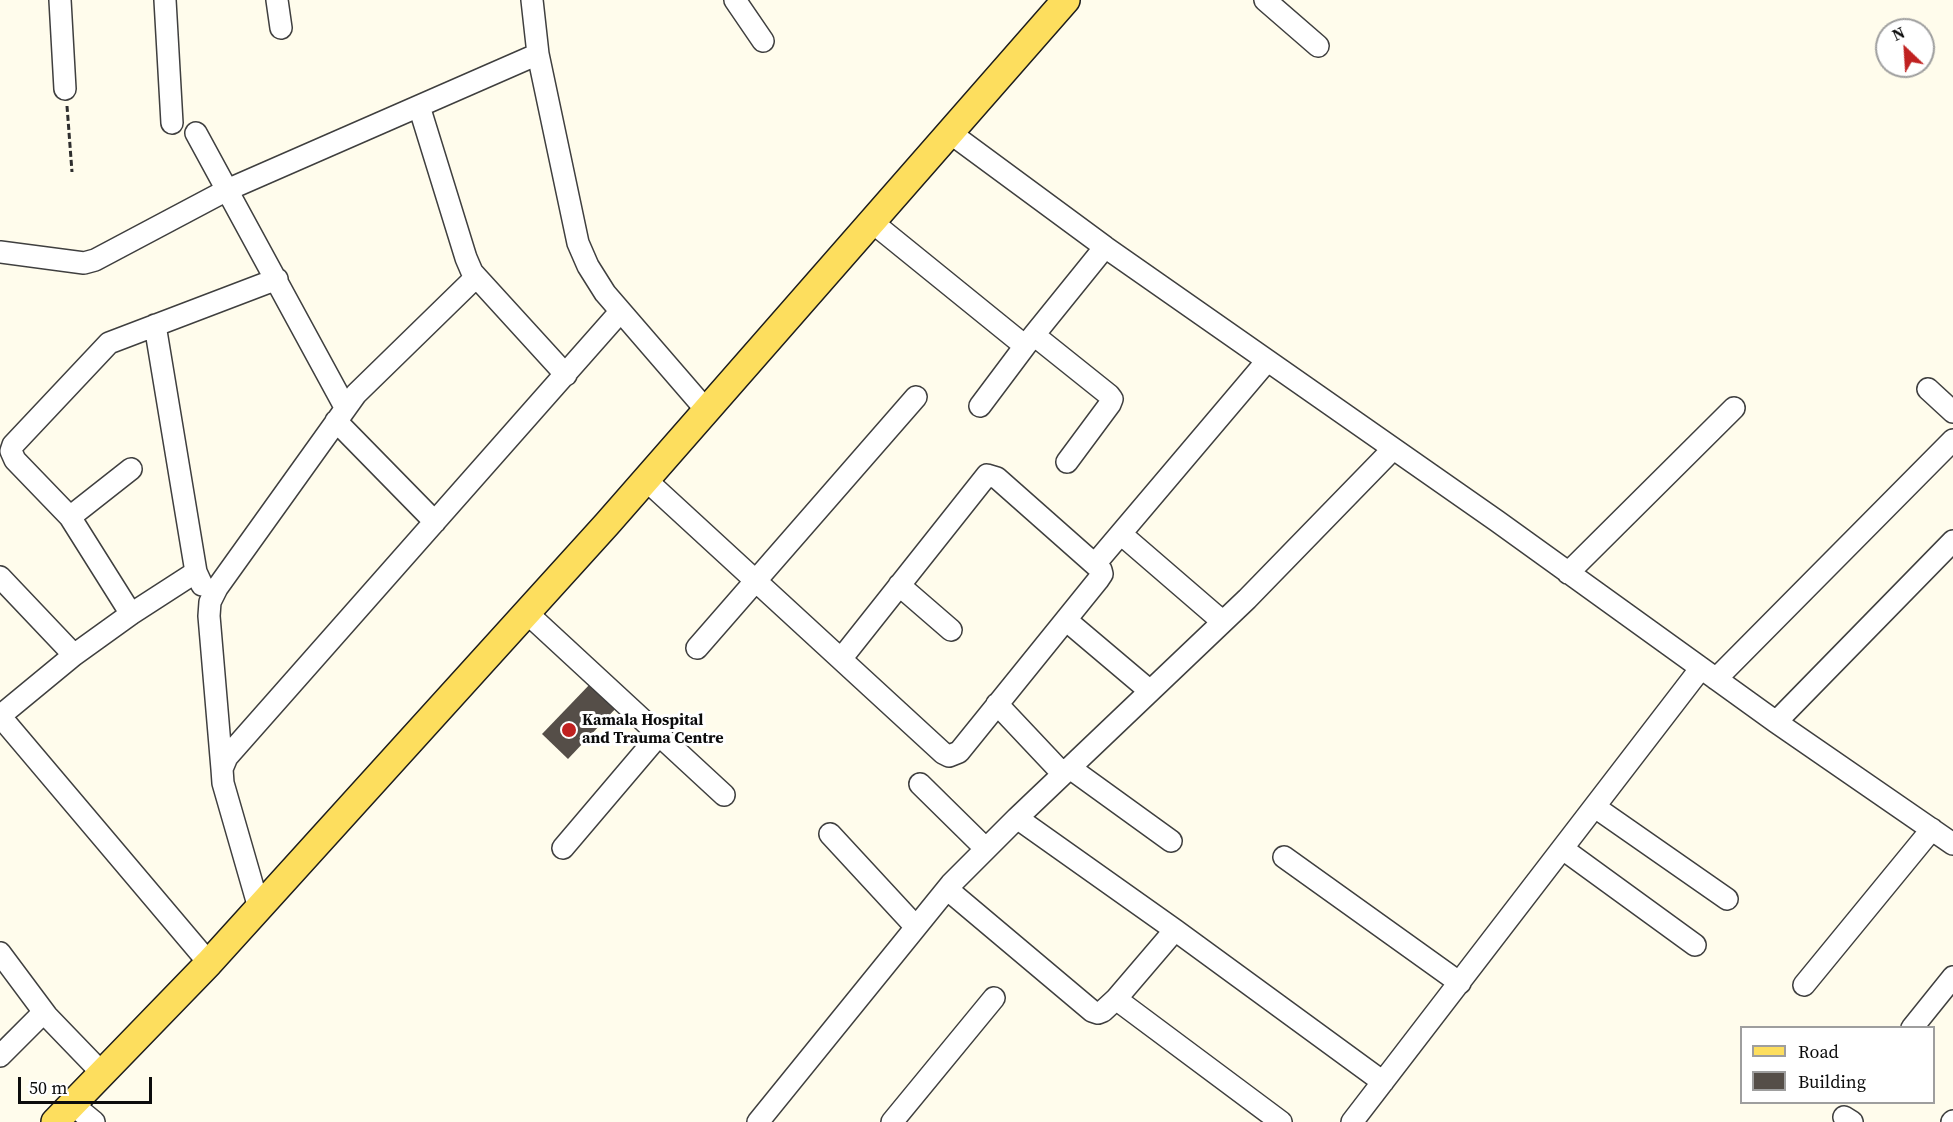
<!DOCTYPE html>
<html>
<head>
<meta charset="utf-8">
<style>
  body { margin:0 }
  #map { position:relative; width:1953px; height:1122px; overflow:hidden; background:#fffcec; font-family:"Source Serif 4",serif }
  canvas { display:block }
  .legend { position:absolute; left:1740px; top:1026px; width:195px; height:78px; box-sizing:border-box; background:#fff; border:2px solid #9e9e9e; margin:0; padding:8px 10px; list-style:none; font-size:18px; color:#0c0c0c }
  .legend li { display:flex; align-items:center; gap:12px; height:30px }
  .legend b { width:30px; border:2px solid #9e9e9e }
  .north { position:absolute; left:1875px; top:18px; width:60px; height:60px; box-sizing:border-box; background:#fff; border:2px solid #9e9e9e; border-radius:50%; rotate:335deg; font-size:16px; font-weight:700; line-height:24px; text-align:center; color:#0c0c0c }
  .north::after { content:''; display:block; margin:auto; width:21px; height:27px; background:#c02120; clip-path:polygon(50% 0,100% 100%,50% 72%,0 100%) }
  .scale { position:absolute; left:18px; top:1077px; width:134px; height:27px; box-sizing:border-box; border:3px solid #0c0c0c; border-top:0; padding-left:8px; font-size:18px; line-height:21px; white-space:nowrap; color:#0c0c0c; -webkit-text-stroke:4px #fff; paint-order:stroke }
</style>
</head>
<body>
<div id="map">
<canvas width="1953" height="1122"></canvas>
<ul class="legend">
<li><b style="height:8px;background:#fdde5e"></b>Road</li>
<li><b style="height:16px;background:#554e48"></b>Building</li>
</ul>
<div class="north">N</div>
<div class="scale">50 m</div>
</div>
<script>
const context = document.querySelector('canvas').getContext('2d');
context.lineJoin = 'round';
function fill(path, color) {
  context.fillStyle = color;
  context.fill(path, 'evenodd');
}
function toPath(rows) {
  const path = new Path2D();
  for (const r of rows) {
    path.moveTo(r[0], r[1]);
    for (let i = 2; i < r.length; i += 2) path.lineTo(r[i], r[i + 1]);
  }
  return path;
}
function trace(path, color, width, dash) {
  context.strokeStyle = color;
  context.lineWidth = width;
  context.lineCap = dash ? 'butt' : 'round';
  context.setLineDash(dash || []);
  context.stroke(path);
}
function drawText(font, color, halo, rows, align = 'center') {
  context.font = font + ' "Source Serif 4",serif';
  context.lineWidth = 6;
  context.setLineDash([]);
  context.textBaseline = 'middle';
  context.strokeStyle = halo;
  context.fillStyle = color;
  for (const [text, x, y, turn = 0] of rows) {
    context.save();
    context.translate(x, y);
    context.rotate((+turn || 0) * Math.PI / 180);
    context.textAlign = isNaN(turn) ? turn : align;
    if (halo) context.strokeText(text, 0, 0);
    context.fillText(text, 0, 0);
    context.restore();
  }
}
fill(toPath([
  [592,682,618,706,568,759,542,734]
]), '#554e48');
const minor = toPath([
  [60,0,65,89],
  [165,0,172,123],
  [277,0,281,28],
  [532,0,538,54,578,243,588,266,605,293,707,411],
  [735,0,763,41],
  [1265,0,1318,46],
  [419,106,466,258,472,272,566,375],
  [949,132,1105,247,1497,521,1776,722,1953,844],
  [196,133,345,407],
  [872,222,1025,346],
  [0,252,84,263,95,260,227,190,538,54],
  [155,325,196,572,202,585],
  [1034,335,1109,395,1112,399,1110,404,1067,462],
  [1928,389,1953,412],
  [980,406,1025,346,1105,247],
  [336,421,435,522],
  [646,480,943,753,949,756,959,752,1098,580,1102,574,1101,570,997,478,987,475,841,659],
  [70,517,131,469],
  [1121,534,1223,622],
  [1095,564,1267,361],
  [196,572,131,614,74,655,0,716,209,963],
  [1568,573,1734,408],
  [0,577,74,655],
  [899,585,951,630],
  [527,613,724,795],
  [131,614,70,517,15,460,11,451,13,445,109,343,277,279],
  [1066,620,1150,691],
  [697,648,916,397],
  [1716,679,1953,440],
  [997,704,1063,774],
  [1776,722,1953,541],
  [1070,768,1171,841],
  [222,769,209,616,210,602,217,588,356,394,476,277],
  [920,784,986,849],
  [1595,807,1727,899],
  [1017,818,1175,930,1383,1082],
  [830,834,916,927],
  [563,848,659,735],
  [1563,849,1695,945],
  [1284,857,1460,983],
  [947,889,1092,1011,1098,1013,1103,1011,1116,999,1175,930],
  [259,908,223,783,222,769,227,757,620,312],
  [0,953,47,1016,102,1073],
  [1804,985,1932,829],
  [1116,999,1281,1122],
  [1912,1028,1953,977],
  [0,1056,44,1012],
  [72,1104,94,1122],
  [1844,1117,1852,1122],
  [758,1122,951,884,1017,818,1247,599,1393,449],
  [892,1122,994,998],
  [1352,1122,1701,668],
  [1952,1122,1953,1121]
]);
const major = toPath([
  [55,1122,209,963,607,524,1066,0]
]);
trace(minor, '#3f3f3f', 24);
trace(major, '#1d1d1d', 30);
trace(toPath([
  [67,106,72,172]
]), '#2e2e2e', 3, [6, 3]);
trace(minor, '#fff', 21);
trace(major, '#fdde5e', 27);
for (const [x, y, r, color] of [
  [569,730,8,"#c02120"]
]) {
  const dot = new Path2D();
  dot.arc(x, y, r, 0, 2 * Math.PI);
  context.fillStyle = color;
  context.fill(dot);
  trace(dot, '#fff', 2);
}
drawText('bold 16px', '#0c0c0c', '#fff', [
  ["Kamala Hospital",582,721],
  ["and Trauma Centre",582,739]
], 'left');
</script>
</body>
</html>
